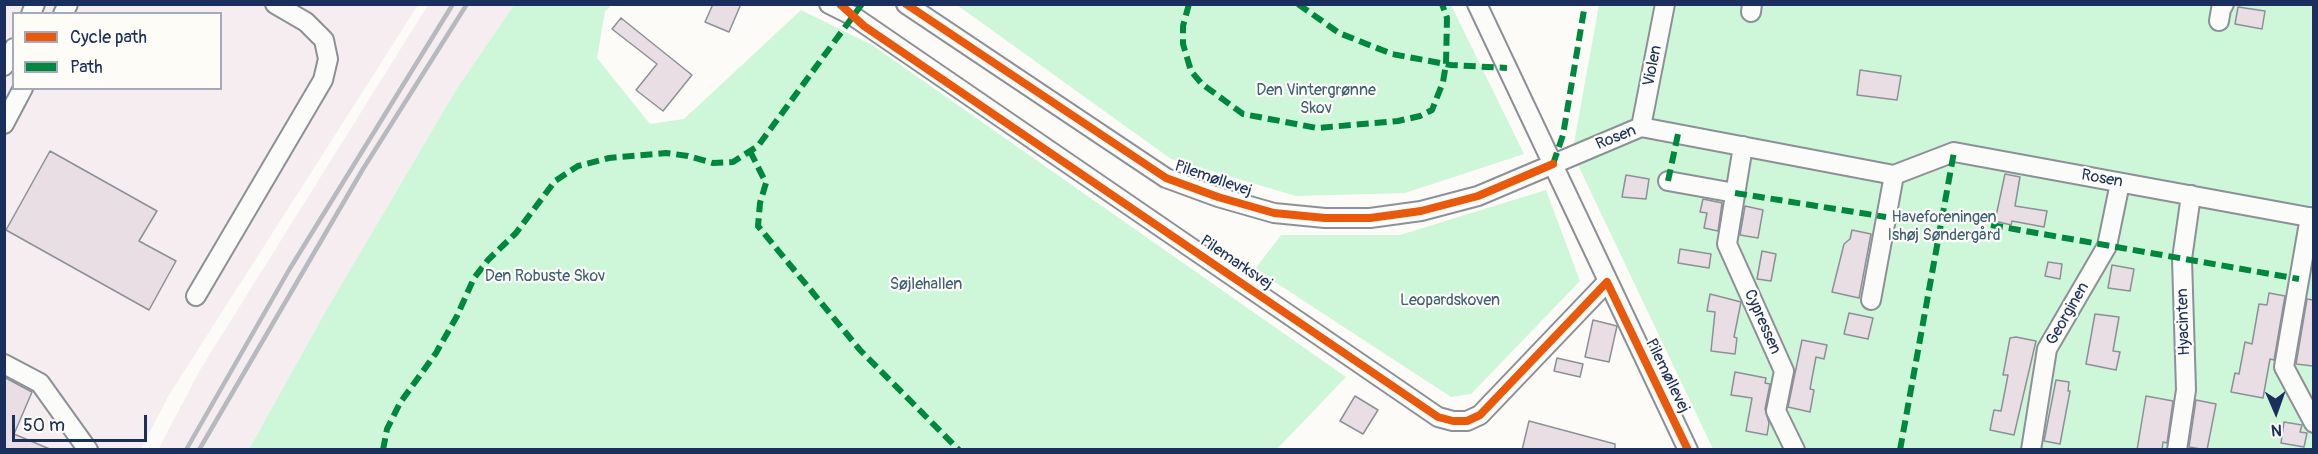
<!DOCTYPE html>
<html>
<head>
<meta charset="utf-8">
<style>
  body { margin:0 }
  #map { position:relative; width:2318px; height:454px; overflow:hidden; background:#fcfbf8; font-family:Pangolin,sans-serif }
  canvas { display:block }
  .frame { position:absolute; inset:0; border:6px solid #1b2f5e; pointer-events:none }
  .legend { position:absolute; left:12px; top:12px; width:210px; height:78px; box-sizing:border-box; background:#fdfcf7; border:2px solid #a3aaba; margin:0; padding:8px 10px; list-style:none; font-size:18px; color:#1b2f5e }
  .legend li { display:flex; align-items:center; gap:12px; height:30px }
  .legend b { width:30px; border:2px solid #a3aaba }
  .north { position:absolute; left:2246px; top:382px; width:60px; height:60px; -webkit-text-stroke:4px #fdfcf7; paint-order:stroke; rotate:178deg; font-size:16px; font-weight:700; line-height:24px; text-align:center; color:#1b2f5e }
  .north::after { content:''; display:block; margin:auto; width:21px; height:27px; background:#1b2f5e; clip-path:polygon(50% 0,100% 100%,50% 72%,0 100%) }
  .scale { position:absolute; left:12px; top:415px; width:135px; height:27px; box-sizing:border-box; border:3px solid #1b2f5e; border-top:0; padding-left:8px; font-size:18px; line-height:21px; white-space:nowrap; color:#1b2f5e; -webkit-text-stroke:4px #fdfcf7; paint-order:stroke }
</style>
</head>
<body>
<div id="map">
<canvas width="2318" height="454"></canvas>
<div class="frame"></div>
<ul class="legend">
<li><b style="height:8px;background:#e8590c"></b>Cycle path</li>
<li><b style="height:8px;background:#00873e"></b>Path</li>
</ul>
<div class="north">N</div>
<div class="scale">50 m</div>
</div>
<script>
const context = document.querySelector('canvas').getContext('2d');
context.lineJoin = 'round';
function fill(path, color) {
  context.fillStyle = color;
  context.fill(path, 'evenodd');
}
function toPath(rows) {
  const path = new Path2D();
  for (const r of rows) {
    path.moveTo(r[0], r[1]);
    for (let i = 2; i < r.length; i += 2) path.lineTo(r[i], r[i + 1]);
  }
  return path;
}
function trace(path, color, width, dash) {
  context.strokeStyle = color;
  context.lineWidth = width;
  context.lineCap = dash ? 'butt' : 'round';
  context.setLineDash(dash || []);
  context.stroke(path);
}
function drawText(font, color, halo, rows, align = 'center') {
  context.font = font + ' Pangolin,sans-serif';
  context.lineWidth = 4.5;
  context.setLineDash([]);
  context.textBaseline = 'middle';
  context.strokeStyle = halo;
  context.fillStyle = color;
  for (const [text, x, y, turn = 0] of rows) {
    context.save();
    context.translate(x, y);
    context.rotate((+turn || 0) * Math.PI / 180);
    context.textAlign = isNaN(turn) ? turn : align;
    if (halo) context.strokeText(text, 0, 0);
    context.fillText(text, 0, 0);
    context.restore();
  }
}
fill(toPath([
  [4,5,418,5,169,395,141,449,5,449],
  [14,14,220,14,220,88,14,88],
  [428,5,514,5,456,90,327,309,249,449,158,450,200,370]
]), '#f5edef');
fill(toPath([
  [514,5,612,5,605,11,597,58,650,124,684,119,801,10,872,45,1346,377,1277,449,249,449,327,309,456,90],
  [957,5,1451,5,1524,154,1405,193,1296,196,1171,159],
  [1599,5,2313,5,2313,449,1713,449,1578,165,1574,143],
  [1546,190,1580,281,1471,394,1451,397,1255,269,1281,235,1400,235]
]), '#cef6d9');
const building = toPath([
  [713,4,741,4,729,32,705,22,713,4],
  [2238,7,2265,11,2262,29,2235,24,2238,7],
  [621,18,692,75,663,111,636,90,657,64,612,29,621,18],
  [1860,70,1901,76,1897,100,1857,95,1860,70],
  [50,151,157,211,139,241,176,261,149,310,6,230,50,151],
  [2005,174,2020,177,2015,206,2047,211,2044,227,2012,221,2011,225,1995,221,2005,174],
  [1626,175,1649,179,1646,199,1622,197,1626,175],
  [1703,199,1722,203,1718,231,1704,228,1707,213,1700,212,1703,199],
  [1745,206,1763,210,1758,238,1740,235,1745,206],
  [1852,230,1871,234,1859,298,1832,292,1844,244,1850,239,1852,230],
  [1680,249,1711,254,1709,268,1678,263,1680,249],
  [1762,251,1776,254,1771,281,1757,279,1762,251],
  [2048,262,2062,264,2060,279,2045,276,2048,262],
  [2112,265,2134,269,2130,291,2108,288,2112,265],
  [2269,293,2285,296,2274,360,2270,359,2263,398,2231,392,2235,373,2239,374,2245,342,2252,344,2259,304,2267,305,2269,293],
  [1710,294,1741,302,1734,337,1737,338,1735,354,1711,351,1715,312,1707,311,1710,294],
  [2307,299,2313,300,2313,366,2296,364,2307,299],
  [1849,313,1873,318,1868,339,1844,334,1849,313],
  [2095,314,2119,317,2113,351,2120,352,2116,370,2086,364,2095,314],
  [1593,320,1617,326,1609,362,1585,357,1593,320],
  [2016,337,2036,341,2014,435,1990,430,1994,410,2001,411,2008,375,2003,375,2010,338,2016,337],
  [1802,340,1827,345,1824,359,1816,357,1810,389,1814,390,1810,412,1788,407,1802,340],
  [1557,358,1583,364,1580,377,1554,371,1557,358],
  [1735,372,1766,378,1765,383,1770,384,1765,409,1769,423,1767,435,1746,431,1752,398,1731,395,1735,372],
  [4,377,32,392,14,434,52,450,4,450,4,377],
  [2056,380,2069,382,2068,391,2070,391,2060,444,2044,441,2056,380],
  [1355,396,1378,410,1363,434,1340,421,1355,396],
  [2146,396,2173,401,2167,443,2163,442,2162,450,2137,450,2146,396],
  [2196,400,2216,404,2207,450,2189,447,2196,400],
  [1529,421,1615,444,1615,450,1522,450,1529,421],
  [2284,422,2302,425,2300,432,2307,433,2304,447,2281,443,2284,422]
]);
fill(building, '#e8dee4');
trace(building, '#8c9097', 1.5);
const minor = toPath([
  [829,4,853,16,1438,417,1453,421,1467,421,1480,415,1607,282],
  [906,4,1166,178,1218,197,1274,213,1325,218,1370,218,1421,211,1478,196,1641,127,1894,175,1954,152,2314,218],
  [1477,4,1688,450],
  [1751,12,1752,4],
  [31,14,35,4],
  [63,14,68,4],
  [2219,21,2221,9,2224,4],
  [4,66,14,48],
  [4,124,23,88],
  [1641,127,1665,4],
  [1743,146,1727,244,1784,371,1776,411,1795,450],
  [1668,181,1735,193],
  [2310,217,2284,367,2314,423],
  [196,296,323,80,328,59,324,40,306,22,275,4],
  [1871,300,1894,175],
  [4,364,40,383,88,450],
  [2031,450,2047,349,2107,246,2120,183],
  [2177,450,2186,390,2182,259,2191,195]
]);
trace(minor, '#8c9097', 22);
trace(minor, '#fbfbf9', 18);
trace(toPath([
  [186,450,289,270,453,4],
  [199,450,363,169,467,4]
]), '#b6b9bd', 4.5);
trace(toPath([
  [1189,4,1183,26,1183,44,1191,71,1202,84,1243,114,1317,128,1398,121,1420,116,1432,110,1443,82,1446,64,1447,18,1442,4],
  [1298,4,1339,33,1392,54,1451,65,1507,68],
  [750,151,766,183,760,203,758,226,860,350,959,450],
  [1553,164,1563,135,1585,4],
  [1668,181,1678,134],
  [1735,193,1886,217],
  [1991,225,2299,279],
  [383,450,387,429,400,403,436,353,457,316,474,278,488,260,516,233,555,181,578,166,609,158,666,153,688,156,713,163,733,162,758,146,862,4],
  [1900,450,1954,152]
]), '#00873e', 6, [12, 6]);
trace(toPath([
  [840,4,864,26,1438,417,1453,421,1467,421,1480,415,1607,282,1688,450],
  [906,4,1166,178,1218,197,1274,213,1325,218,1370,218,1421,211,1478,196,1553,164]
]), '#e8590c', 8);
drawText('16px', '#1b2f5e', '#fdfcf7', [
  ["Violen",1653,66,-79],
  ["Rosen",1616,138,-22],
  ["Pilemøllevej",1213,179,19],
  ["Rosen",2102,179,10],
  ["Pilemarksvej",1236,263,34],
  ["Georginen",2068,314,-60],
  ["Cypressen",1762,322,66],
  ["Hyacinten",2184,322,-92],
  ["Pilemøllevej",1667,376,64]
]);
drawText('16px', '#3e6076', '#fdfcf7', [
  ["Den Vintergrønne",1316,91],
  ["Skov",1316,109],
  ["Haveforeningen",1944,218],
  ["Ishøj Søndergård",1944,236],
  ["Den Robuste Skov",545,277],
  ["Søjlehallen",926,285],
  ["Leopardskoven",1450,301]
]);
</script>
</body>
</html>
